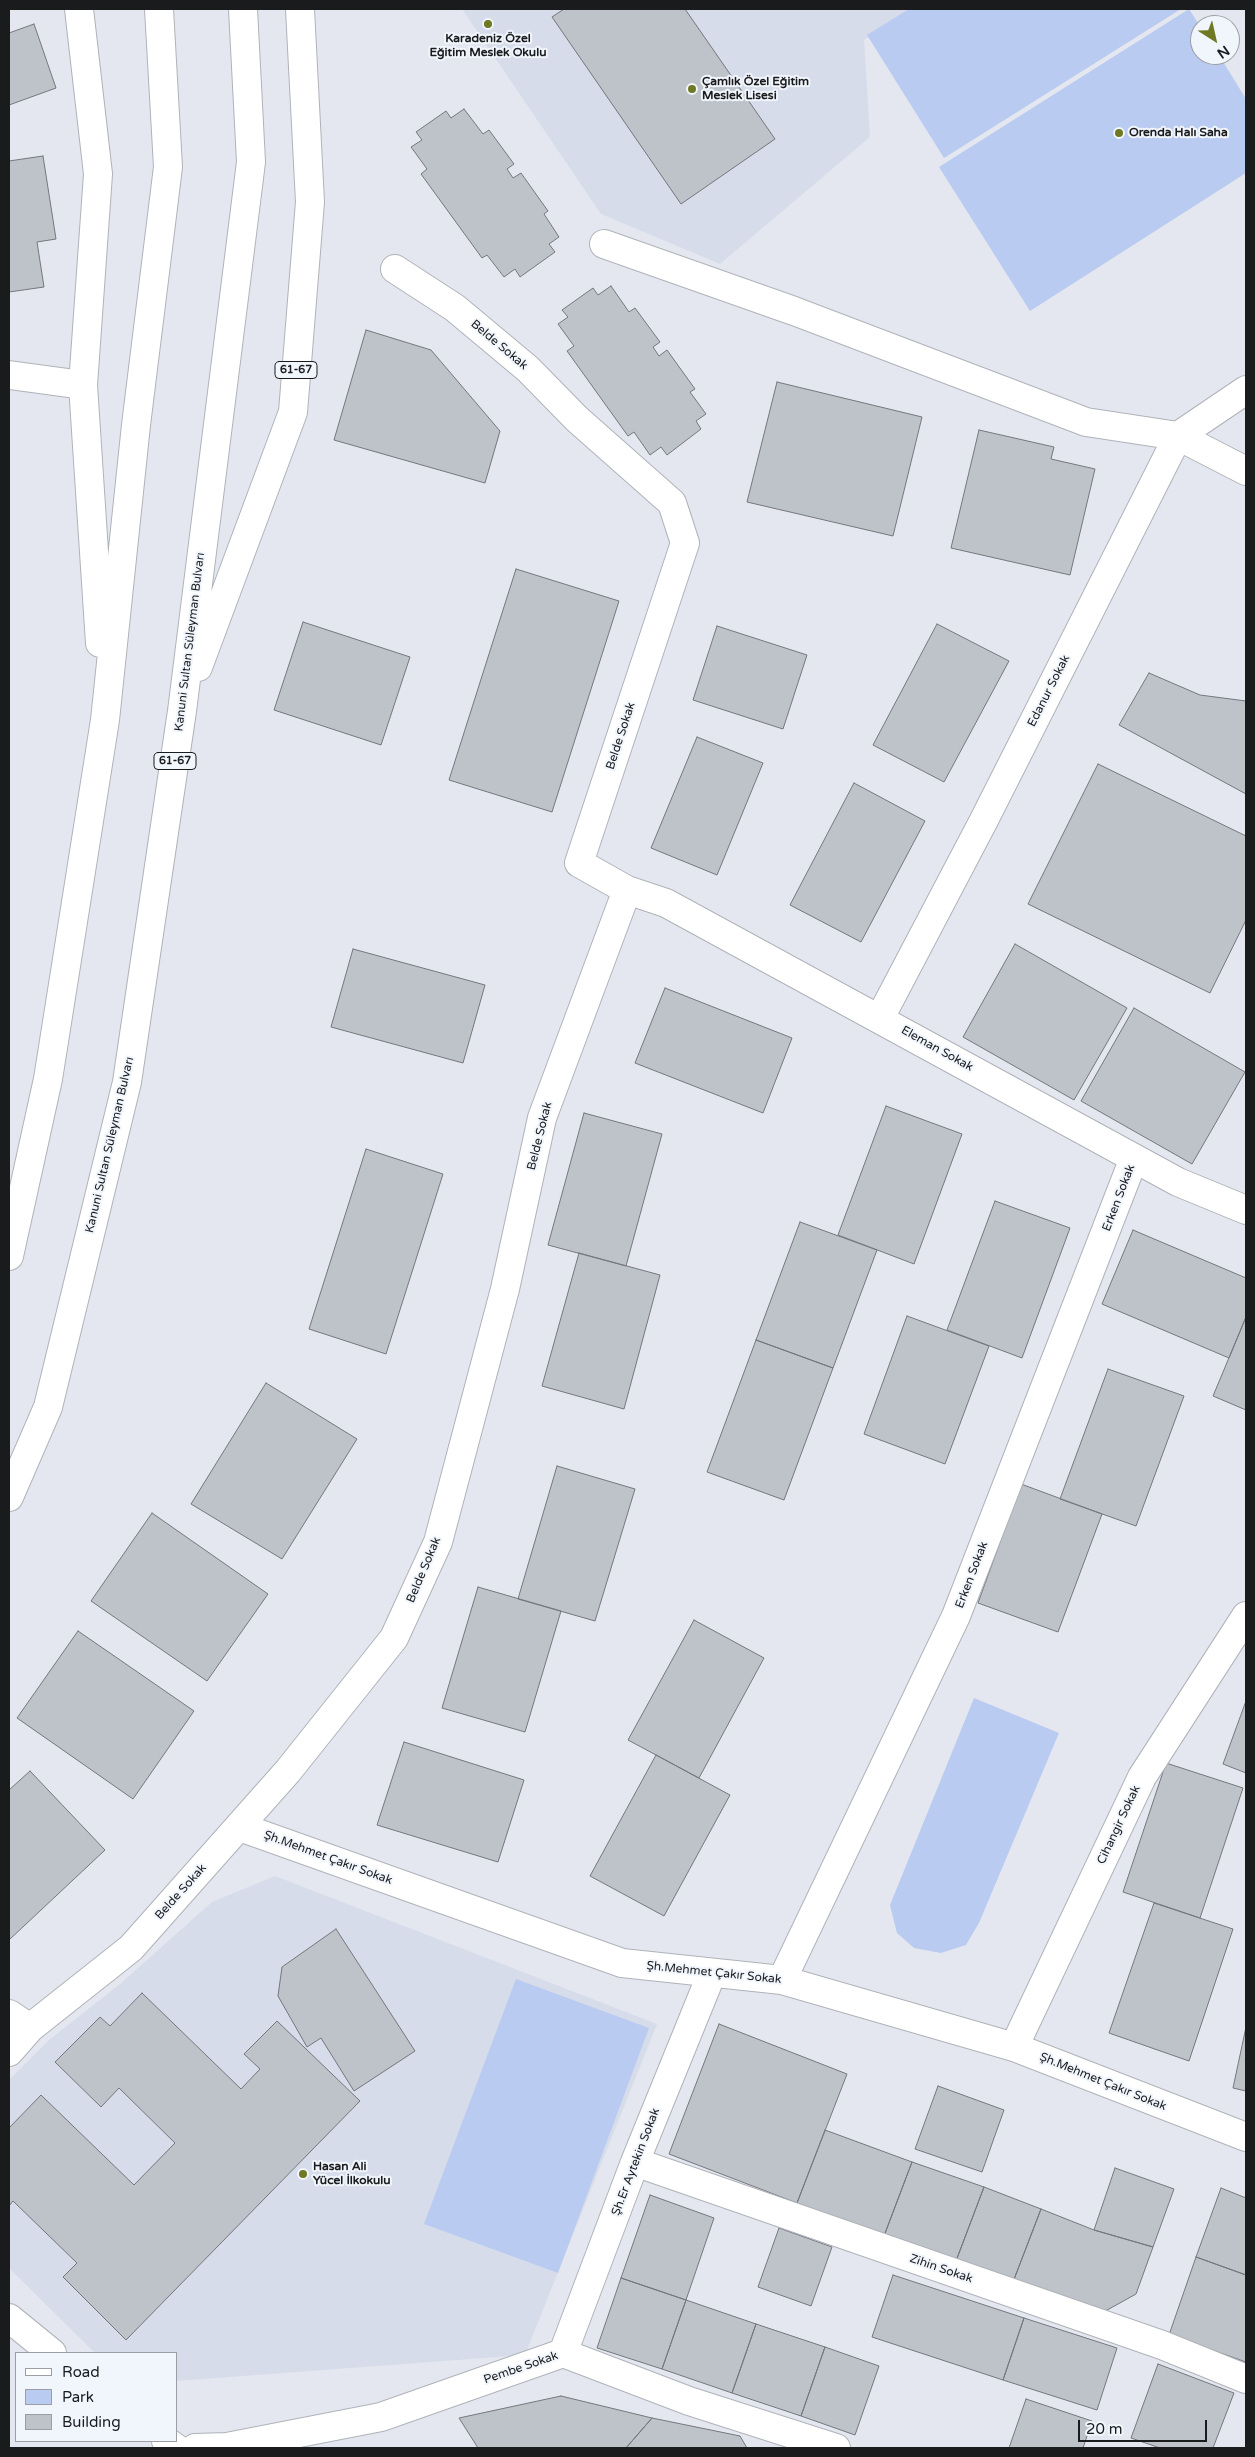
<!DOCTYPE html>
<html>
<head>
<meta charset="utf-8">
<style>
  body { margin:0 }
  #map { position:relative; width:1255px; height:2457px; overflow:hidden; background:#e4e7ef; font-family:"Varela Round",sans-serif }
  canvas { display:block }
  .frame { position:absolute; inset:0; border:10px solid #191b1d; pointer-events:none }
  .legend { position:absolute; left:15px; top:2352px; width:162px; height:90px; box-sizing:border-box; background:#f1f5fc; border:1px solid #9b9ea3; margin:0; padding:6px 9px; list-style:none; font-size:15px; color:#191b1d }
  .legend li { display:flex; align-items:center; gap:10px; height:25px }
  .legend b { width:25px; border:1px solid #9b9ea3 }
  .north { position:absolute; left:1190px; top:15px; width:50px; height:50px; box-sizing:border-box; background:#f1f5fc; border:1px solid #9b9ea3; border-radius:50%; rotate:145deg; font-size:14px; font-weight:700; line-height:20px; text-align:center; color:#191b1d }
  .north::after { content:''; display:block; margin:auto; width:18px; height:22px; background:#6f7822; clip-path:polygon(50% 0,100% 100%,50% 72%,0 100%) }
  .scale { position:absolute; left:1078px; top:2420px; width:129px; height:22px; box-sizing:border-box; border:2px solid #191b1d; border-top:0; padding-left:6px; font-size:15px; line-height:18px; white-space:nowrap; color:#191b1d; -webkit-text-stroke:4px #f1f5fc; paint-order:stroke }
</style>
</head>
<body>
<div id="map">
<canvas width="1255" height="2457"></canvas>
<div class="frame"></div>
<ul class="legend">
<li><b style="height:6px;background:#fff"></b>Road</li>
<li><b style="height:14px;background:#b9cbf0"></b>Park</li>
<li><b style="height:14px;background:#bec2c9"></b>Building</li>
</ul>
<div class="north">N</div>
<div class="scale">20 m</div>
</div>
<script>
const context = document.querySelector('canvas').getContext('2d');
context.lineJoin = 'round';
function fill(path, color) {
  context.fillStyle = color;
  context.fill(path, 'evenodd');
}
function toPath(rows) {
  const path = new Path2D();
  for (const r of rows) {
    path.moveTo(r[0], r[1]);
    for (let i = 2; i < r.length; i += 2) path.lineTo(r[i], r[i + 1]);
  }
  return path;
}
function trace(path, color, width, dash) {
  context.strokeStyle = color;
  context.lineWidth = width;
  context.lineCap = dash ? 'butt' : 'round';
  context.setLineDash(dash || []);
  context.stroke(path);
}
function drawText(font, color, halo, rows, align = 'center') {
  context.font = font + ' "Varela Round",sans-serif';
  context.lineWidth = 4;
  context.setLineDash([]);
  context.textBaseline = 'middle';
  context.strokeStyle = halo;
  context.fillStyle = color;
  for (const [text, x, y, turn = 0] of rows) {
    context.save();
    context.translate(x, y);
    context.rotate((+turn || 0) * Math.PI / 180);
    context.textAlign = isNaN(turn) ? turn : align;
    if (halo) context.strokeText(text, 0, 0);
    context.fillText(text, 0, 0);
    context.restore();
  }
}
fill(toPath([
  [462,9,910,9,864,40,870,137,720,264,601,214],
  [275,1876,657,2024,525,2355,176,2381,176,2353,95,2353,9,2268,9,2080,49,2040,120,1984,212,1902]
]), '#d6dcea');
fill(toPath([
  [909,9,1181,9,944,158,867,35],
  [1189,9,1200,26,1200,55,1219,55,1246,99,1246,173,1030,311,939,167],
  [974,1698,1059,1733,979,1923,966,1945,941,1953,914,1948,897,1933,890,1905],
  [516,1979,649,2028,558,2273,424,2224]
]), '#b9cbf0');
const building = toPath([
  [564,9,685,9,775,139,681,204,552,17,564,9],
  [34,24,56,88,9,105,9,33,34,24],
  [464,109,483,134,489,130,514,164,507,169,513,178,521,173,548,211,544,214,559,237,549,244,555,252,520,277,515,269,504,277,487,255,482,258,421,174,427,169,411,147,422,140,416,132,446,111,451,118,464,109],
  [43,156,56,239,37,242,44,287,9,292,9,161,43,156],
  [611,286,629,312,635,308,660,342,653,347,659,356,667,350,695,389,690,392,706,414,696,421,701,429,667,455,661,447,650,455,634,432,628,436,567,351,574,346,558,324,568,317,562,310,593,288,598,295,611,286],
  [366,330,431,350,500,431,485,483,334,440,366,330],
  [777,382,922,417,893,536,747,502,777,382],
  [979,430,1054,447,1051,459,1095,469,1070,575,951,548,979,430],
  [516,569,619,601,552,812,449,780,516,569],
  [303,622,410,657,381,745,274,710,303,622],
  [937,624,1009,661,944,782,873,745,937,624],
  [717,626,807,655,783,729,693,700,717,626],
  [1149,673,1200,695,1246,701,1246,794,1119,725,1149,673],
  [697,737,763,763,717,875,651,848,697,737],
  [1098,764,1246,836,1246,920,1210,993,1028,904,1098,764],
  [854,783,925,821,861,942,790,905,854,783],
  [1015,944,1127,1008,1074,1100,963,1037,1015,944],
  [353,949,485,985,463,1063,331,1027,353,949],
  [665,988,792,1038,763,1113,635,1063,665,988],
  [1134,1008,1245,1072,1192,1164,1081,1101,1134,1008],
  [886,1106,962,1134,914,1264,838,1235,886,1106],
  [584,1113,662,1134,626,1266,548,1245,584,1113],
  [366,1149,443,1174,386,1354,309,1329,366,1149],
  [995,1201,1070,1228,1022,1358,947,1330,995,1201],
  [800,1222,877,1250,833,1368,756,1340,800,1222],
  [1133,1230,1246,1278,1246,1317,1229,1358,1102,1304,1133,1230],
  [579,1253,660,1275,624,1409,542,1386,579,1253],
  [907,1316,989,1346,945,1464,864,1434,907,1316],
  [1246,1317,1246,1410,1213,1396,1246,1317],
  [756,1340,833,1368,784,1500,707,1472,756,1340],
  [1108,1369,1184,1396,1136,1526,1060,1499,1108,1369],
  [266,1383,357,1439,282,1559,191,1504,266,1383],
  [557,1466,635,1489,595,1621,518,1599,557,1466],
  [1021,1484,1102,1514,1058,1632,978,1603,1021,1484],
  [152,1513,268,1594,207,1681,91,1601,152,1513],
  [478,1587,561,1611,525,1732,442,1708,478,1587],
  [694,1620,764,1658,699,1778,628,1740,694,1620],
  [78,1631,194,1711,133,1799,17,1718,78,1631],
  [1246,1701,1246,1773,1223,1764,1246,1701],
  [404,1742,524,1780,498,1862,377,1825,404,1742],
  [656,1755,730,1795,664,1916,590,1876,656,1755],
  [1166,1763,1243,1788,1200,1918,1123,1892,1166,1763],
  [30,1771,105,1850,9,1940,9,1790,30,1771],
  [1154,1903,1233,1929,1189,2061,1109,2033,1154,1903],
  [336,1929,415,2051,354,2091,321,2038,307,2047,278,1996,282,1967,336,1929],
  [142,1993,241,2089,260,2069,244,2054,277,2021,360,2101,126,2340,63,2277,77,2263,13,2201,9,2206,9,2128,41,2095,134,2185,175,2143,119,2088,101,2107,55,2062,100,2017,110,2026,142,1993],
  [719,2024,847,2074,797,2203,669,2154,719,2024],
  [1246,2027,1246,2091,1233,2088,1246,2027],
  [938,2086,1004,2110,982,2172,915,2149,938,2086],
  [825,2130,912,2162,884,2236,797,2203,825,2130],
  [912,2162,984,2187,956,2261,884,2236,912,2162],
  [1115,2168,1174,2189,1153,2247,1094,2230,1115,2168],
  [984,2187,1041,2209,1013,2282,956,2261,984,2187],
  [1221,2188,1246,2198,1246,2275,1196,2257,1221,2188],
  [650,2195,714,2218,686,2300,621,2278,650,2195],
  [1041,2209,1094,2230,1153,2247,1136,2294,1100,2314,1013,2282,1041,2209],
  [779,2228,832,2247,811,2306,758,2287,779,2228],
  [1196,2257,1246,2275,1246,2362,1169,2335,1196,2257],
  [893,2275,1024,2318,1003,2380,872,2337,893,2275],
  [621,2278,686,2300,662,2369,597,2348,621,2278],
  [686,2300,756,2324,732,2393,662,2369,686,2300],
  [1024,2318,1117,2348,1097,2410,1003,2380,1024,2318],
  [756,2324,825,2347,801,2416,732,2393,756,2324],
  [825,2347,879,2366,855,2435,801,2416,825,2347],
  [1158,2364,1234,2393,1213,2448,1160,2448,1131,2438,1158,2364],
  [561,2396,652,2418,626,2448,478,2448,459,2418,561,2396],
  [1026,2399,1092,2421,1083,2448,1009,2448,1026,2399],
  [652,2418,740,2436,747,2448,626,2448,652,2418]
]);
fill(building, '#bec2c9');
trace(building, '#74777d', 1);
const street = toPath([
  [604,244,794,311,1086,422,1178,436,1246,471],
  [395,269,455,308,528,369,577,419,672,503,685,543,579,863,627,890,666,903,1178,1182,1246,1210],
  [9,375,83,385],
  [880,1018,984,820,1178,436,1246,390],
  [240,1827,622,1963,782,1980,1014,2047,1246,2137],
  [782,1980,956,1616,1134,1158],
  [9,2014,30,2028],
  [1014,2047,1142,1777,1246,1616],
  [9,2052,30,2028,131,1948,288,1771,394,1638,438,1542,505,1289,542,1118,627,890],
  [635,2162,1162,2345,1246,2379],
  [9,2318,52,2353],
  [563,2353,635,2162,712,1973],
  [166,2441,176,2448],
  [195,2448,227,2447,381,2417,563,2353,689,2401,836,2448]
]);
const primary = toPath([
  [79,9,98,174,83,385,100,643],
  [198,667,293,412,310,202,300,9],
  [9,1256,48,1079,105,720,136,425,168,167,159,9],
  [9,1497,48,1407,127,1082,182,711,251,162,243,9]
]);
trace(street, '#afb3b9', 30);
trace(primary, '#afb3b9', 30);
trace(street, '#fff', 28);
trace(primary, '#fff', 28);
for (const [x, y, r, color] of [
  [488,24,5,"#6f7822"],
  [692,89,5,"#6f7822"],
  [1119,133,5,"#6f7822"],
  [303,2174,5,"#6f7822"]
]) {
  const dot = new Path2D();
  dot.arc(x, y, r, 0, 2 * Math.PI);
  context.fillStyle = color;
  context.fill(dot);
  trace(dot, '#f1f5fc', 2);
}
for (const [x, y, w] of [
  [296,370,42],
  [175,761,42]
]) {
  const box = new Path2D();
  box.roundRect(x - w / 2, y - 8.5, w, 17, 4);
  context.fillStyle = '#f1f5fc';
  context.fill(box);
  trace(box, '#191b1d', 1);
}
drawText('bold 11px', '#191b1d', null, [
  ["61-67",296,370],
  ["61-67",175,761]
]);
drawText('bold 12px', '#191b1d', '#f1f5fc', [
  ["Karadeniz Özel",488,39,"center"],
  ["Eğitim Meslek Okulu",488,53,"center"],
  ["Çamlık Özel Eğitim",702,82],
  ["Meslek Lisesi",702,96],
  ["Orenda Halı Saha",1129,133],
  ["Hasan Ali",313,2167],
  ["Yücel İlkokulu",313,2181]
], 'left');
drawText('12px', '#191b1d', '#f1f5fc', [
  ["Belde Sokak",499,345,40],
  ["Kanuni Sultan Süleyman Bulvarı",190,642,-83],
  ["Edanur Sokak",1049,691,-63],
  ["Belde Sokak",621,736,-72],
  ["Eleman Sokak",937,1049,29],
  ["Belde Sokak",540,1136,-76],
  ["Kanuni Sultan Süleyman Bulvarı",110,1145,-77],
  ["Erken Sokak",1119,1198,-69],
  ["Belde Sokak",424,1570,-67],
  ["Erken Sokak",972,1575,-69],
  ["Cihangir Sokak",1119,1825,-65],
  ["Şh.Mehmet Çakır Sokak",328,1858,20],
  ["Belde Sokak",181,1892,-48],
  ["Şh.Mehmet Çakır Sokak",714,1973,6],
  ["Şh.Mehmet Çakır Sokak",1103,2082,22],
  ["Şh.Er Aytekin Sokak",636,2162,-69],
  ["Zihin Sokak",941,2269,19],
  ["Pembe Sokak",521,2368,-19]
]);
</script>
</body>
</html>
